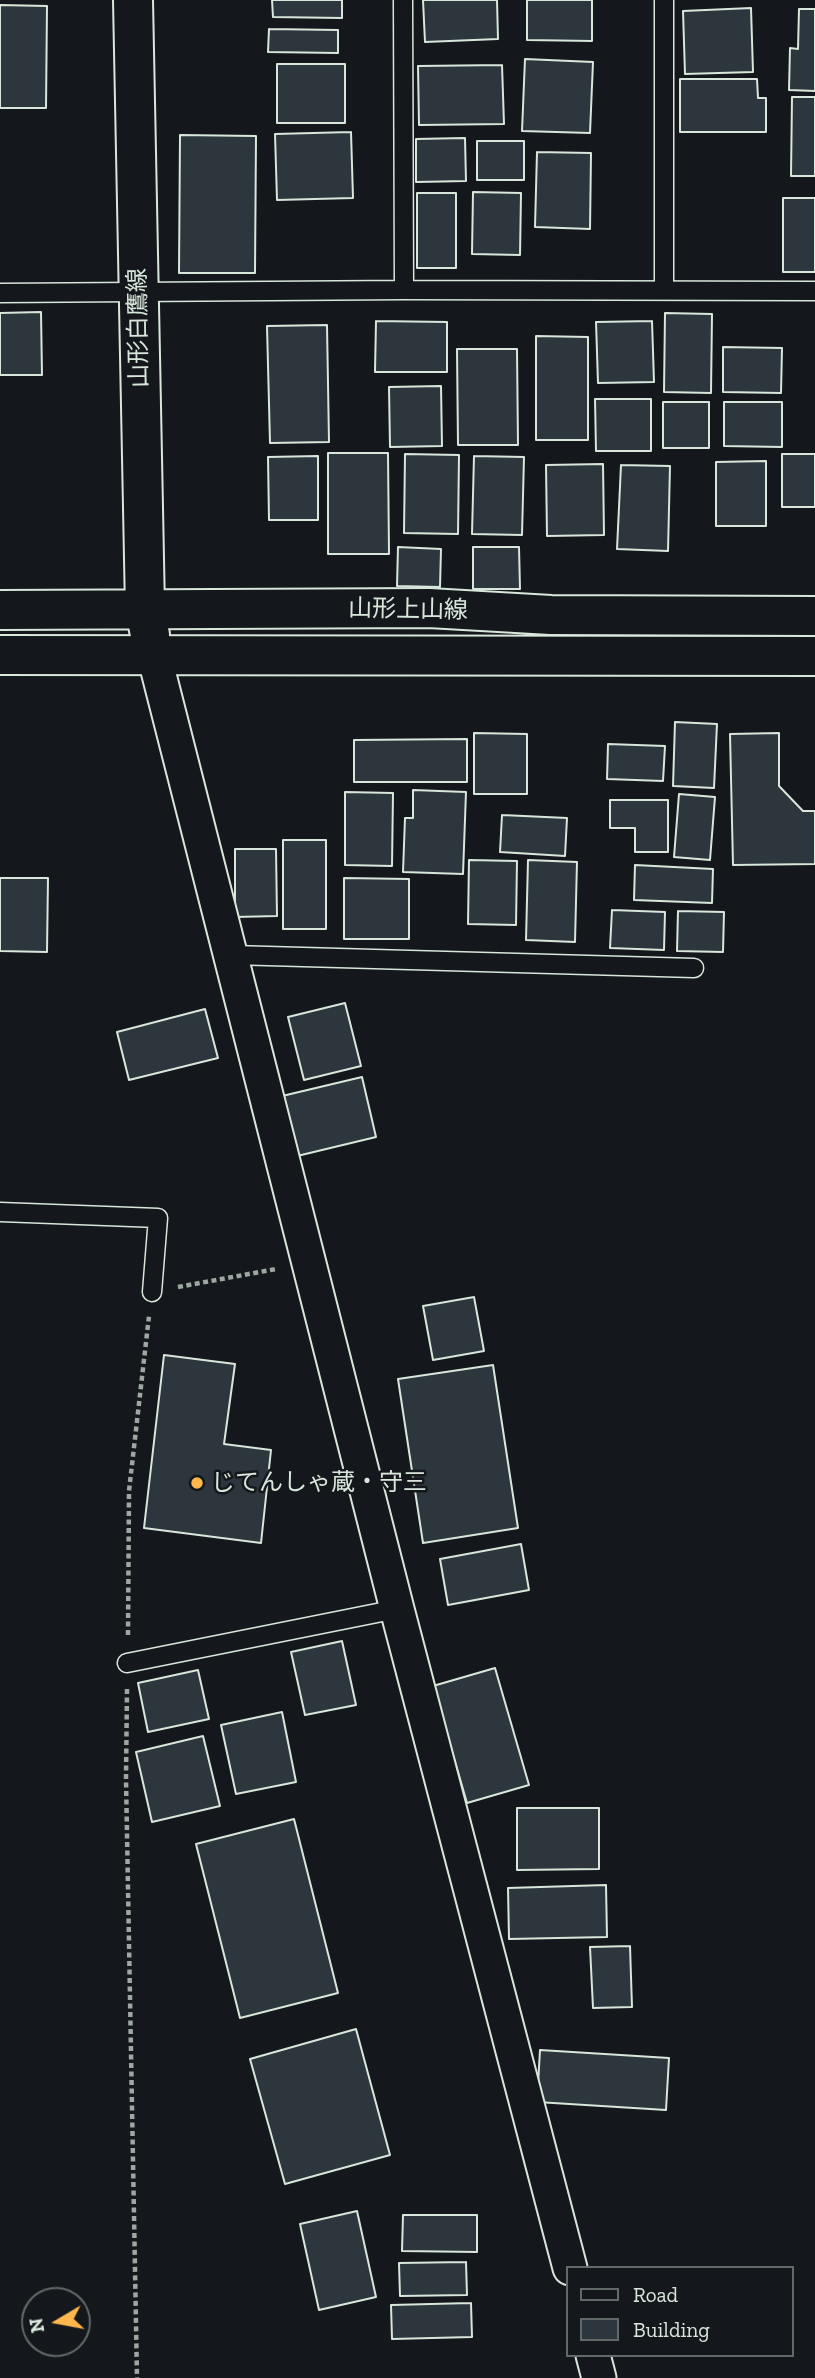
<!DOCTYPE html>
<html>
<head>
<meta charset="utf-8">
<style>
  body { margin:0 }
  #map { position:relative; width:815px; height:2378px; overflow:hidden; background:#14181c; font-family:"Zilla Slab",serif }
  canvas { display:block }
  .legend { position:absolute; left:566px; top:2266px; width:228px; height:91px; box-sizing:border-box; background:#14181c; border:2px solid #626a69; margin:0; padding:9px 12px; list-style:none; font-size:21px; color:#d8e6dc }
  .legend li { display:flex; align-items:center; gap:14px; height:35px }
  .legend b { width:35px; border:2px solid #626a69 }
  .north { position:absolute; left:21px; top:2287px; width:70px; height:70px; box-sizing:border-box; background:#14181c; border:2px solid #626a69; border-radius:50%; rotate:260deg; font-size:19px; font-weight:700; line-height:28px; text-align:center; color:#d8e6dc }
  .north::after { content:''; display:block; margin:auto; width:24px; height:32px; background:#ffb74d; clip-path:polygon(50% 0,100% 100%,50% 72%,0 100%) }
</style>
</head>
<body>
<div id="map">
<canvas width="815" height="2378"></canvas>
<ul class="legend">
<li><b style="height:9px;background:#14181c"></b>Road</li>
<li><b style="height:19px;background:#2c363c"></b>Building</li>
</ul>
<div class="north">N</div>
</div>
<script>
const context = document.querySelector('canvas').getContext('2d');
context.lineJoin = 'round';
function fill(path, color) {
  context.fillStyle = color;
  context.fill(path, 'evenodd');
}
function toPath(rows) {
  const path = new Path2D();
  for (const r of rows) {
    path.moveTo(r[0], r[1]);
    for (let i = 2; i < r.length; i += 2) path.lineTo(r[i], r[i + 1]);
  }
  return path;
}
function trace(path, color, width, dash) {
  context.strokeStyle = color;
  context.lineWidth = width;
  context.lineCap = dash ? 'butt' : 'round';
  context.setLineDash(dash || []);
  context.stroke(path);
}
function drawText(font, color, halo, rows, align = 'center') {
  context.font = font + ' "Zilla Slab","Noto Sans JP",serif';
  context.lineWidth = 5;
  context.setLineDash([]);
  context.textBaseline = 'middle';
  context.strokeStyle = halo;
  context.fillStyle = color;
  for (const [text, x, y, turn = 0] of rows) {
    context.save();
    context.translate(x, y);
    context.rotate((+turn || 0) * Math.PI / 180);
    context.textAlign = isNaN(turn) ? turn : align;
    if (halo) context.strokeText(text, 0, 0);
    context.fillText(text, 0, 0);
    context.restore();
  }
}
const building = toPath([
  [272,0,342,0,342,18,273,17,272,0],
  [423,0,497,0,498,39,425,42,423,0],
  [527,0,592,0,592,41,527,40,527,0],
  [0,5,47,6,46,108,0,108,0,5],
  [751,8,753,72,685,74,683,11,751,8],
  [799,9,815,9,815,91,789,90,790,48,798,49,799,9],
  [269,29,338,30,338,53,268,52,269,29],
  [525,59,593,62,590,133,522,131,525,59],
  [277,64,345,64,345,123,277,123,277,64],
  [502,65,504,124,419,125,418,66,502,65],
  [680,79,757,79,758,98,766,98,766,132,680,132,680,79],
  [792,97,815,97,815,176,791,176,792,97],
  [351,132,353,198,277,200,275,134,351,132],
  [180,135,256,136,255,273,179,273,180,135],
  [465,138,466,181,416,182,416,139,465,138],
  [477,141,524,141,524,180,477,180,477,141],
  [537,152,591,153,590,229,535,227,537,152],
  [473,192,521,193,520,255,472,254,473,192],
  [417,193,456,193,456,268,417,268,417,193],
  [783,198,815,198,815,272,783,272,783,198],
  [41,312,42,375,0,375,0,313,41,312],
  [665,313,712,314,711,393,664,392,665,313],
  [376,321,447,322,447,372,375,372,376,321],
  [652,321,654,382,598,383,596,322,652,321],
  [327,325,329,442,270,443,267,326,327,325],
  [536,336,588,337,588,440,536,440,536,336],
  [723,347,782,348,781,393,723,392,723,347],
  [457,349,517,349,518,445,458,445,457,349],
  [441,386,442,446,390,447,389,387,441,386],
  [595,399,651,399,651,451,596,451,595,399],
  [663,402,709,402,709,448,663,448,663,402],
  [724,402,782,402,782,447,724,446,724,402],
  [328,453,388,453,389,554,328,554,328,453],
  [405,454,459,455,458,534,404,533,405,454],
  [782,454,815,454,815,507,782,507,782,454],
  [318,456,318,520,269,520,268,457,318,456],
  [474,456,524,457,522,535,472,534,474,456],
  [766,461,766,526,716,526,716,462,766,461],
  [603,464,604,535,547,536,546,465,603,464],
  [621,465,670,466,668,551,617,549,621,465],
  [398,547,441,549,440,587,397,586,398,547],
  [473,547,519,547,520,589,473,589,473,547],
  [675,722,717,724,714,788,673,786,675,722],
  [474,733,527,734,527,794,474,794,474,733],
  [779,733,779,786,803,811,815,811,815,864,733,865,730,734,779,733],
  [467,739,467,782,354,782,354,740,467,739],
  [608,744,665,746,663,781,607,779,608,744],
  [413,790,466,792,463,874,403,872,405,818,413,818,413,790],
  [345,792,393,793,392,866,345,865,345,792],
  [679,794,715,797,710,860,674,857,679,794],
  [610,800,668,800,668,852,635,852,635,828,610,828,610,800],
  [502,815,567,818,565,856,500,852,502,815],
  [283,840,326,840,326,929,283,929,283,840],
  [235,849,276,849,277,916,235,917,235,849],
  [469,860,517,861,516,925,468,924,469,860],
  [528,860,577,862,575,942,526,940,528,860],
  [635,865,713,869,712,903,634,900,635,865],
  [0,878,48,878,47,952,0,951,0,878],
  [344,878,409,879,409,939,344,939,344,878],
  [612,910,665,912,664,950,610,948,612,910],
  [678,911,724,912,723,952,677,951,678,911],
  [345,1003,361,1066,304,1080,288,1017,345,1003],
  [205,1009,218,1058,129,1080,117,1032,205,1009],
  [362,1077,376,1137,293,1157,278,1097,362,1077],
  [474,1297,484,1351,433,1360,423,1306,474,1297],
  [164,1355,235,1364,224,1444,271,1450,261,1543,144,1528,164,1355],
  [493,1365,518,1528,423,1543,398,1379,493,1365],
  [521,1544,529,1590,448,1605,440,1559,521,1544],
  [342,1641,356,1705,305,1715,291,1652,342,1641],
  [495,1668,529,1785,467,1803,433,1686,495,1668],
  [198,1670,209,1719,148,1732,138,1683,198,1670],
  [282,1712,296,1782,236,1794,221,1725,282,1712],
  [203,1736,220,1806,152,1822,136,1752,203,1736],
  [517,1808,599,1808,599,1869,517,1870,517,1808],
  [294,1819,338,1993,240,2018,196,1844,294,1819],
  [606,1885,607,1937,509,1939,508,1888,606,1885],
  [630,1946,632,2007,593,2008,590,1947,630,1946],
  [356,2029,390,2155,285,2184,250,2059,356,2029],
  [540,2050,669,2058,666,2110,537,2102,540,2050],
  [357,2211,376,2297,319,2310,300,2224,357,2211],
  [403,2215,477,2215,477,2252,402,2251,403,2215],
  [466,2262,467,2295,400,2296,399,2263,466,2262],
  [471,2303,472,2337,392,2339,391,2305,471,2303]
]);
fill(building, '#2c363c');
trace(building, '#d8e6dc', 2);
const lane = toPath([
  [403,0,404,290],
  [664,0,664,290],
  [0,293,404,290,815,291],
  [232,955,694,968],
  [0,1212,158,1218,152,1292],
  [127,1663,397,1609]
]);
const street = toPath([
  [154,655,397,1609,570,2268],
  [593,2355,599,2378]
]);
const primary = toPath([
  [133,0,145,609,150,635],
  [0,610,429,608,551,615,815,616],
  [0,655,815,656]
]);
trace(lane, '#d8e6dc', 21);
trace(street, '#d8e6dc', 37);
trace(primary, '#d8e6dc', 42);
trace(toPath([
  [178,1287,276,1269],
  [128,1635,129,1491,149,1316],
  [127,1689,126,1779,137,2378]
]), '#9da8a2', 4.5, [5, 3.5]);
trace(lane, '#14181c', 18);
trace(street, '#14181c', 33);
trace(primary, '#14181c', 38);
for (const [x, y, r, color] of [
  [197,1483,7,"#ffb74d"]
]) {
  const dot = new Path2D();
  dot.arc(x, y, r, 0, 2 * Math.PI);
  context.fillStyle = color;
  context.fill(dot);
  trace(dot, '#14181c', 2.5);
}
drawText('24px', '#d8e6dc', '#14181c', [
  ["山形白鷹線",139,328,-91],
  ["山形上山線",408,610,1]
]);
drawText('24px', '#d8e6dc', '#14181c', [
  ["じてんしゃ蔵・守三",211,1483]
], 'left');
</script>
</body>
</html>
